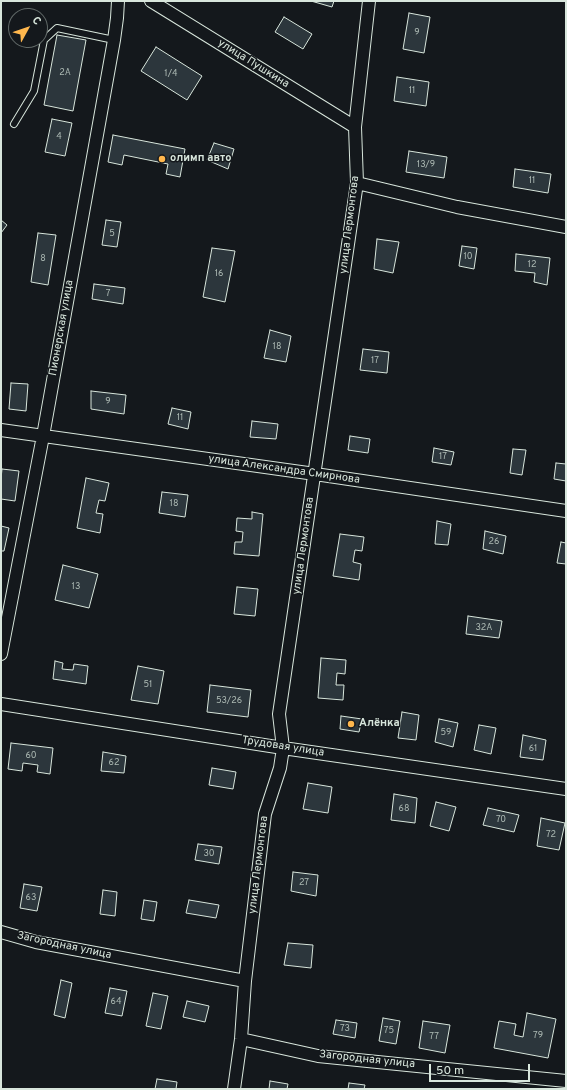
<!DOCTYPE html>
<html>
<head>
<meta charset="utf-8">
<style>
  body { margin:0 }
  #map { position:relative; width:567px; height:1090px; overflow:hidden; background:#14181c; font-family:Overpass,sans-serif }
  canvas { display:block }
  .frame { position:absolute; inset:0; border:2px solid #d8e6dc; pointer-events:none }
  .north { position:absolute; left:8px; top:8px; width:40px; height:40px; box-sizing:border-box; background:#14181c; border:1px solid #626a69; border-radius:50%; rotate:50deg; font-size:11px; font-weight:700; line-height:16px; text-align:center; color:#d8e6dc }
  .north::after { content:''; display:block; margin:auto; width:14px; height:18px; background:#ffb74d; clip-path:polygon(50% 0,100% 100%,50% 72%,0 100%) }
  .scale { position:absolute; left:429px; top:1064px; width:101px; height:18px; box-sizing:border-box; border:2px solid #d8e6dc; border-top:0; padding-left:5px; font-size:12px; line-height:14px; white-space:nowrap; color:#d8e6dc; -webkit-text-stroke:3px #14181c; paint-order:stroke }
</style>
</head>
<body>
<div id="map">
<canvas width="567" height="1090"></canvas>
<div class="frame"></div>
<div class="north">С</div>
<div class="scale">50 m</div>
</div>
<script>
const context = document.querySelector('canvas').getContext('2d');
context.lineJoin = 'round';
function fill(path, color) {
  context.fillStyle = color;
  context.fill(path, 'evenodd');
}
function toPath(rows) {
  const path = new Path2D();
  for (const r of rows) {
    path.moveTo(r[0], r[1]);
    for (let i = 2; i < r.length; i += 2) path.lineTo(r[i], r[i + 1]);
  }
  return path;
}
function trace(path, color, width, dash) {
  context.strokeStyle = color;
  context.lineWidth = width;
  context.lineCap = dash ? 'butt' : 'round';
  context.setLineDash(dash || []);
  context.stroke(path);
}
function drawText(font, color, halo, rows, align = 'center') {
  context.font = font + ' Overpass,sans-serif';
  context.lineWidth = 3;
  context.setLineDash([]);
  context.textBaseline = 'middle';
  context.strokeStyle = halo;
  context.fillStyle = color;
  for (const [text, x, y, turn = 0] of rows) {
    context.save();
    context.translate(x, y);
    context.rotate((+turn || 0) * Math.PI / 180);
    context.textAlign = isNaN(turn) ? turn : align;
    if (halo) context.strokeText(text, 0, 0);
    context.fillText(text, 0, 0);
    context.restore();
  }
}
const building = toPath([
  [311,1,334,1,332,7,311,1],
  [409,13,430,17,424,53,403,49,409,13],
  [284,17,312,34,303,49,275,32,284,17],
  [57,35,86,40,73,111,44,105,57,35],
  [156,47,202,76,187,100,141,71,156,47],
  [397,77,429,82,426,106,394,101,397,77],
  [52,119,72,123,65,156,45,152,52,119],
  [113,135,185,149,180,177,166,174,168,164,124,155,122,165,108,162,113,135],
  [214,143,234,149,228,169,207,160,214,143],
  [409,151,447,157,444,178,406,172,409,151],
  [515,169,551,174,548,193,513,187,515,169],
  [1,220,7,225,1,233,1,220],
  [106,220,121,222,117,247,102,245,106,220],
  [38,233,56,235,48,285,31,282,38,233],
  [377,239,399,242,393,273,374,269,377,239],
  [462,246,477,248,474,269,459,266,462,246],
  [212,248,235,251,225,302,203,297,212,248],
  [516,254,550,258,547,285,534,282,535,273,515,271,516,254],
  [94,284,125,288,123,304,92,299,94,284],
  [270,330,291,336,286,362,264,358,270,330],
  [363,349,389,352,387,373,360,370,363,349],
  [11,383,28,384,26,411,9,409,11,383],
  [91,391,126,395,124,414,91,409,91,391],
  [172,408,191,412,188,429,168,424,172,408],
  [252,421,278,424,276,439,250,437,252,421],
  [350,436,370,439,368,453,348,450,350,436],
  [434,448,454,452,451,465,432,462,434,448],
  [513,449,526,450,522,475,510,473,513,449],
  [556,463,566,464,566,481,554,479,556,463],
  [2,469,19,471,15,501,1,499,1,479,2,469],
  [86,478,109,483,105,501,99,500,96,513,103,514,100,533,77,528,86,478],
  [162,492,188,495,185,517,159,513,162,492],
  [252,512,263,514,259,556,234,554,235,542,242,542,243,532,236,531,237,518,252,519,252,512],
  [437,521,451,524,448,545,435,544,437,521],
  [1,526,9,528,4,551,1,551,1,526],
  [485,531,506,536,503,554,483,549,485,531],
  [340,534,364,537,362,551,355,550,353,562,361,564,359,580,333,576,340,534],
  [561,542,566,543,566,564,557,563,561,542],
  [63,565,98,574,89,608,55,600,63,565],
  [237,587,258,589,255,616,234,614,237,587],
  [468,616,502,621,499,638,466,634,468,616],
  [321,658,346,660,345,674,337,673,336,685,344,685,343,700,318,698,321,658],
  [55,661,63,663,62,669,73,670,74,664,88,666,86,684,53,679,55,661],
  [138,666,164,671,158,704,131,700,138,666],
  [210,685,251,690,248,717,207,712,210,685],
  [402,712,419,715,416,740,398,738,402,712],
  [341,716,362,719,359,732,340,729,341,716],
  [439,719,458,723,453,747,435,742,439,719],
  [479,725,496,728,491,754,474,750,479,725],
  [523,735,546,740,543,760,520,757,523,735],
  [11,743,53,748,50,774,37,772,38,765,23,763,22,771,8,769,11,743],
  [103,752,126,756,124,773,101,771,103,752],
  [212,768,236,772,233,789,209,785,212,768],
  [308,783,332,787,328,813,303,809,308,783],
  [394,794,417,798,415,823,391,820,394,794],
  [436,802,456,807,449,831,430,826,436,802],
  [488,808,519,815,514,832,483,825,488,808],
  [541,818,565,823,559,850,537,846,541,818],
  [198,844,222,847,219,864,195,860,198,844],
  [293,872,318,875,316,896,291,891,293,872],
  [24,884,42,887,37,911,20,908,24,884],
  [103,890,117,892,115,916,100,914,103,890],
  [144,900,157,902,154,921,141,919,144,900],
  [189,900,219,905,216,918,186,913,189,900],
  [288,943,313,945,311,968,284,965,288,943],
  [61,980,72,983,65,1018,54,1015,61,980],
  [110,988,127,991,122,1016,105,1013,110,988],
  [153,993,168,996,161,1029,146,1026,153,993],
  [187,1001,209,1006,205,1022,183,1017,187,1001],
  [527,1013,556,1019,548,1058,494,1048,499,1021,516,1024,514,1035,523,1037,527,1013],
  [383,1018,400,1021,396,1044,379,1041,383,1018],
  [336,1020,357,1023,355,1038,333,1034,336,1020],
  [423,1021,450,1025,445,1053,419,1048,423,1021],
  [157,1079,177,1082,176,1089,155,1089,157,1079],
  [270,1081,288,1084,287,1089,269,1089,270,1081],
  [349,1083,365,1085,364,1089,348,1089,349,1083]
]);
fill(building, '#2c363c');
trace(building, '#d8e6dc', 1);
const service = toPath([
  [14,124,34,91,44,40,57,28,114,40]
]);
const minor = toPath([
  [151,1,355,127],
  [357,183,457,207,566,227],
  [1,430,315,474,566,511],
  [1,654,43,436,114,40,117,18,118,1],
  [1,704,283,748,566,789],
  [1,932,36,942,245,981],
  [241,1039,318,1056,566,1081],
  [234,1089,241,1039,245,981,265,814,280,768,283,748,279,714,357,183,355,127,369,1]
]);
trace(service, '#d8e6dc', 8);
trace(minor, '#d8e6dc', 14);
trace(service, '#14181c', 6);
trace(minor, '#14181c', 12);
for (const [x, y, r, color] of [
  [162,159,4,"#ffb74d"],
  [351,724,4,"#ffb74d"]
]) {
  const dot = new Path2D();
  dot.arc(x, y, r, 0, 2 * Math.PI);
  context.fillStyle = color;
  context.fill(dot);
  trace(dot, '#14181c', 1.5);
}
drawText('9px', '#adbab4', null, [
  ["9",417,33],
  ["2А",65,73],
  ["1/4",171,74],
  ["11",412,91],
  ["4",59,137],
  ["13/9",426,165],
  ["11",532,181],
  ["5",112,234],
  ["10",468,257],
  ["8",43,259],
  ["12",532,265],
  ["16",219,274],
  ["7",108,294],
  ["18",277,347],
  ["17",375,361],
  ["9",108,402],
  ["11",180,418],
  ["17",443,457],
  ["18",174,504],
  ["26",494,542],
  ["13",76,587],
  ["32А",484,628],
  ["51",148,685],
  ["53/26",229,701],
  ["59",446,733],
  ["61",533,749],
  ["60",31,756],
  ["62",114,763],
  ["68",404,809],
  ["70",501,820],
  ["72",551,835],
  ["30",209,854],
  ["27",304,883],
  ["63",31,898],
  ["64",116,1002],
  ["73",345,1029],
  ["75",389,1031],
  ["79",538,1036],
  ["77",434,1037]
]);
drawText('11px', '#d8e6dc', '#14181c', [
  ["улица Пушкина",253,64,32],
  ["улица Лермонтова",350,225,-83],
  ["Пионерская улица",62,328,-80],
  ["улица Александра Смирнова",284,470,8],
  ["улица Лермонтова",304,546,-82],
  ["Трудовая улица",283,747,9],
  ["улица Лермонтова",259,865,-83],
  ["Загородная улица",64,946,12],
  ["Загородная улица",367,1060,6]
]);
drawText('bold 11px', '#d8e6dc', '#14181c', [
  ["олимп авто",170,159],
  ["Алёнка",359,724]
], 'left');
</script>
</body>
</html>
